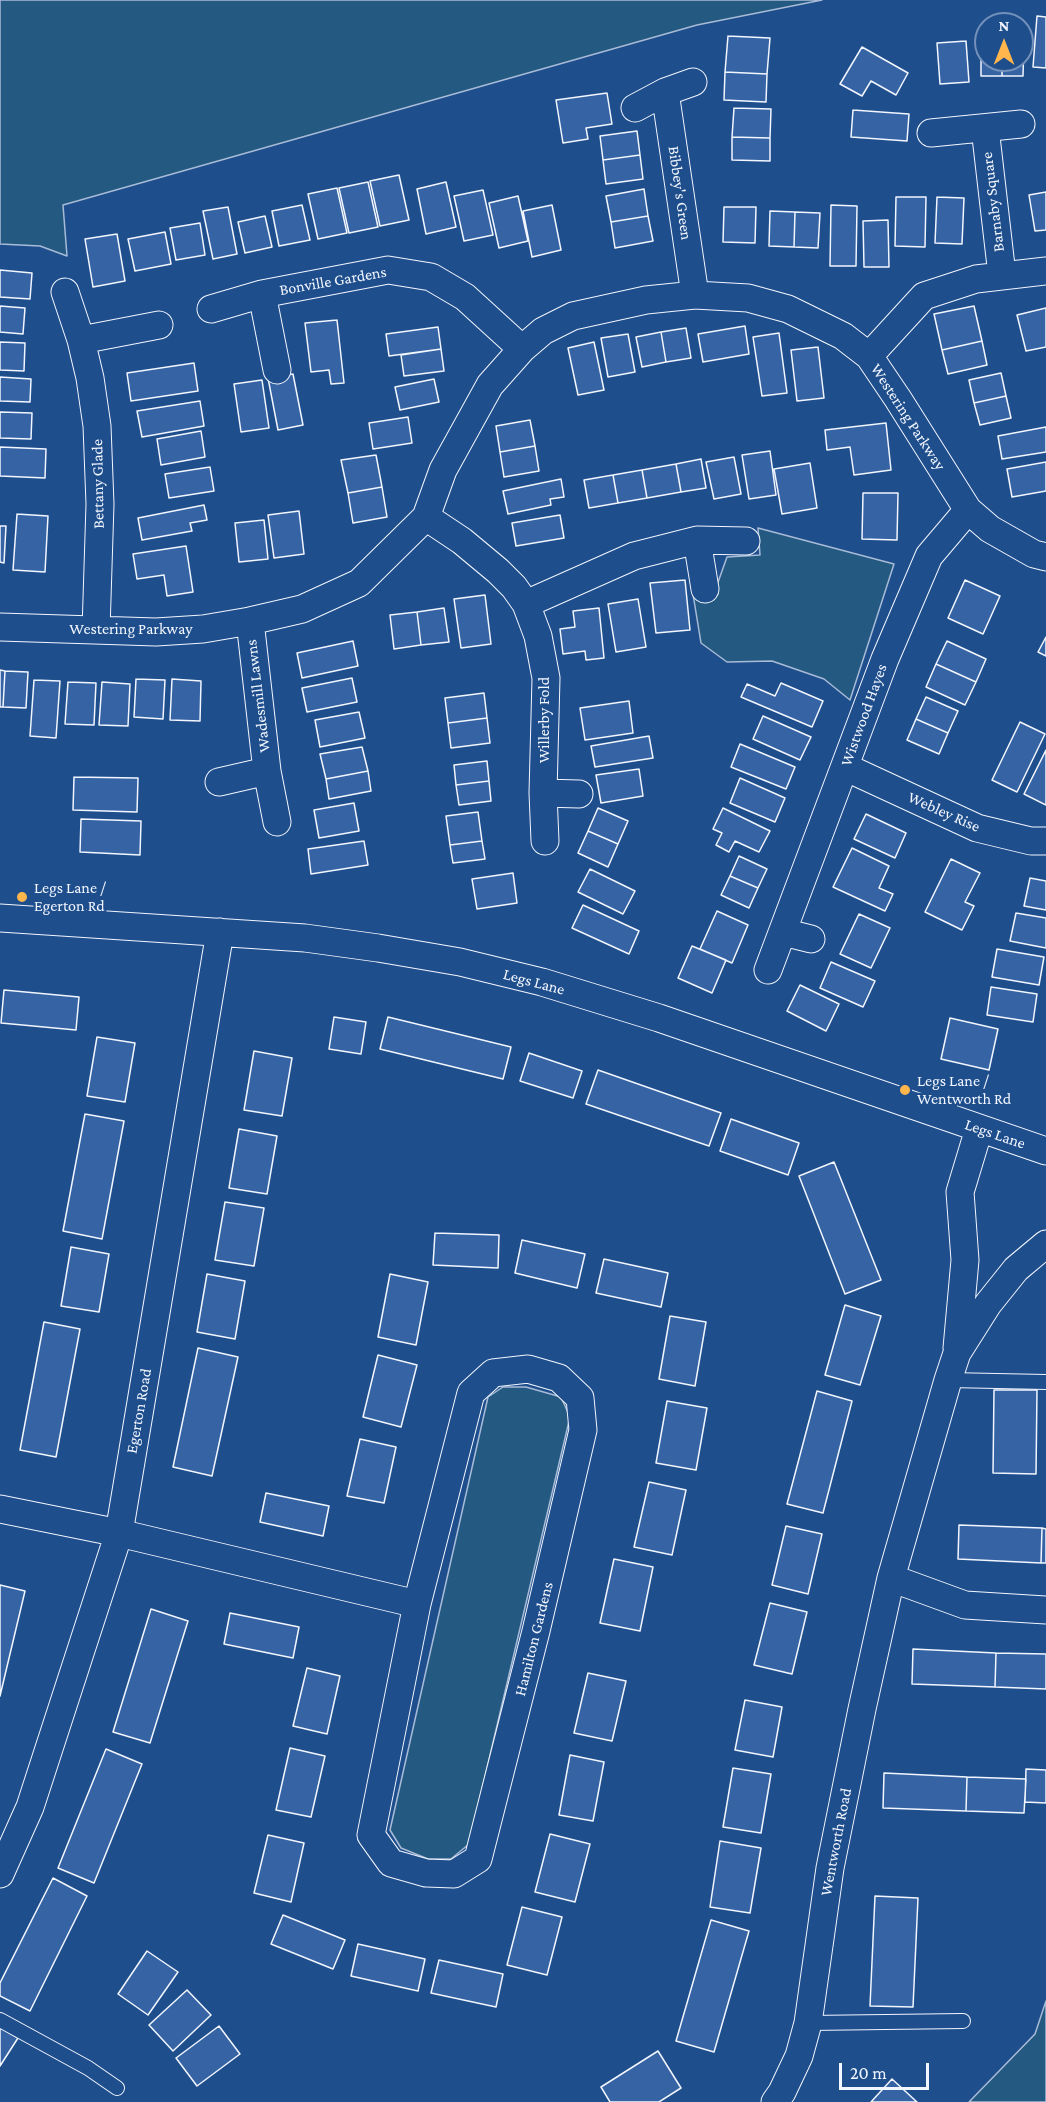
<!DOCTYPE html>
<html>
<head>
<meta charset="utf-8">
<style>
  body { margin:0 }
  #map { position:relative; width:1046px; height:2102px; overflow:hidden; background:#1f4e8c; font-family:"Crimson Pro",serif }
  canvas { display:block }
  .north { position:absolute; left:974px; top:12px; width:60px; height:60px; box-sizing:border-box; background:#1f4e8c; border:2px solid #7391ba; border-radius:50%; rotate:0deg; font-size:16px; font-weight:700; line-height:24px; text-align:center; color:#f2f6ff }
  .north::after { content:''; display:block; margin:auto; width:21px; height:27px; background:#ffb74d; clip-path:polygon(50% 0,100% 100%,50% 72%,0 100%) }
  .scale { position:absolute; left:839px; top:2063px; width:90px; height:27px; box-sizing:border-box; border:3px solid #f2f6ff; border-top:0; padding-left:8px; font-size:18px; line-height:21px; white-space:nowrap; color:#f2f6ff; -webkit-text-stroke:4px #1f4e8c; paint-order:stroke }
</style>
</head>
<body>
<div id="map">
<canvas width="1046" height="2102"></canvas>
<div class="north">N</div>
<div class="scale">20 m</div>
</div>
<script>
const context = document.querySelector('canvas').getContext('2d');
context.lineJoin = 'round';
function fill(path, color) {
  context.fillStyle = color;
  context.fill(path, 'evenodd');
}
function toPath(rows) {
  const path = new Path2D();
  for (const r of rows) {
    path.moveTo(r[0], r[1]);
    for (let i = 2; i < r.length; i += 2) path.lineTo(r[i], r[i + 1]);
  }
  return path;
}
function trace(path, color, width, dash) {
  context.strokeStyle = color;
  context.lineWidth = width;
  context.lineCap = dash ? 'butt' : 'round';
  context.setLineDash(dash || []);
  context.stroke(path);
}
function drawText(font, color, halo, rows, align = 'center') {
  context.font = font + ' "Crimson Pro",serif';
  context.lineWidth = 4.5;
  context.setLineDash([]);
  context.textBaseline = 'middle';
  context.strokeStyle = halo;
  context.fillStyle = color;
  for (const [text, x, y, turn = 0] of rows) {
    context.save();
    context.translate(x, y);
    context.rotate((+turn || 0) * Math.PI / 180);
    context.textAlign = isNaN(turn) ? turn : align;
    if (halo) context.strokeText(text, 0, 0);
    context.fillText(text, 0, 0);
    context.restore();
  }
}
const green = toPath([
  [0,0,822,0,697,25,63,205,67,256,40,246,0,244,0,0],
  [758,528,894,564,850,700,824,679,772,661,727,662,701,643,692,588,717,585,727,557,760,555,758,528],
  [503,1387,526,1387,561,1397,570,1417,469,1844,451,1859,428,1859,401,1848,390,1830,488,1397,503,1387],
  [1046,2001,1046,2102,969,2102,1035,2034,1046,2001]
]);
fill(green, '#245a82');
trace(green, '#a8bbd7', 1.5);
const building = toPath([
  [1037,16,1046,17,1046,68,1033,67,1037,16],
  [728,36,770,38,767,74,725,72,728,36],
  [981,40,986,40,986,60,1002,60,1002,76,981,76,981,40],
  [1022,40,1024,40,1023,76,1002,76,1002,60,1022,60,1022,40],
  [966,41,969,82,940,84,937,43,966,41],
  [862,47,908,73,896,95,871,81,862,96,840,84,862,47],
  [725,72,767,74,766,102,724,100,725,72],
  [607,93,612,124,586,128,588,139,563,143,556,100,607,93],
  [734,108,771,109,770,138,732,137,734,108],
  [853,110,909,114,907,141,851,137,853,110],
  [637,131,640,155,603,160,600,136,637,131],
  [732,137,770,138,770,161,732,160,732,137],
  [640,155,643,179,606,184,603,160,640,155],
  [399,175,409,220,380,226,370,181,399,175],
  [368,182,378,227,349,233,339,188,368,182],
  [446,182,456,227,426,234,417,189,446,182],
  [337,188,347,233,318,239,308,194,337,188],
  [644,189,648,216,611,222,606,196,644,189],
  [483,190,493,235,464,241,454,196,483,190],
  [1046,192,1046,230,1035,231,1029,195,1046,192],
  [518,196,528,241,499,248,489,203,518,196],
  [896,197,926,197,925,247,895,246,896,197],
  [937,197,964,198,962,244,935,243,937,197],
  [302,205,310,240,279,246,272,211,302,205],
  [552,205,561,250,532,257,523,211,552,205],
  [831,205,857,206,856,266,830,266,831,205],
  [228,207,237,254,213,259,203,211,228,207],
  [724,207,756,207,755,243,723,242,724,207],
  [770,211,795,212,794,247,769,246,770,211],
  [795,212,820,213,818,248,794,247,795,212],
  [265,216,272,247,245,253,238,222,265,216],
  [648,216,653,241,615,248,611,222,648,216],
  [888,220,889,267,864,267,863,221,888,220],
  [200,223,205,255,176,260,170,228,200,223],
  [165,232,171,264,135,271,128,239,165,232],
  [117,234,125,281,93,287,85,239,117,234],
  [0,270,32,273,30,299,0,297,0,270],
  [0,306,25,308,23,334,0,332,0,306],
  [974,306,982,341,942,350,934,314,974,306],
  [1046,308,1046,347,1026,351,1017,315,1046,308],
  [337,320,344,383,331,384,329,370,311,372,305,323,337,320],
  [745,326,749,354,703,362,698,334,745,326],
  [438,327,441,349,389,356,386,334,438,327],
  [686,328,691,358,666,362,661,332,686,328],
  [661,332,666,362,642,367,636,337,661,332],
  [779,333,787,393,762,396,753,337,779,333],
  [628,334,635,372,608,377,601,338,628,334],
  [982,341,987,365,948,374,942,350,982,341],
  [0,342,25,343,24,371,0,370,0,342],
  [594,342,604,390,578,395,568,348,594,342],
  [818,347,824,398,797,401,791,350,818,347],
  [441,349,444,371,404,376,401,355,441,349],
  [194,363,198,391,131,401,127,373,194,363],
  [1001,373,1006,396,974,403,969,380,1001,373],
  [293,374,303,425,278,430,268,378,293,374],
  [0,377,31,379,30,402,0,401,0,377],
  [434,379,439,402,400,410,395,387,434,379],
  [262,380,269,428,241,432,234,384,262,380],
  [1006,396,1011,418,980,425,974,403,1006,396],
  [200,401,204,426,142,437,137,411,200,401],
  [0,412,32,413,31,439,0,438,0,412],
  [408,417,412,443,373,449,369,423,408,417],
  [530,420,535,446,500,452,496,426,530,420],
  [886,423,891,470,854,475,850,447,827,450,825,430,886,423],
  [1046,427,1046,452,1002,459,998,436,1046,427],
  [201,431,205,457,161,465,157,439,201,431],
  [535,446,539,471,504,477,500,452,535,446],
  [0,447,46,449,45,478,0,476,0,447],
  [770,451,776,495,749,499,742,455,770,451],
  [376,455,382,487,348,493,341,460,376,455],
  [734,457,741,494,714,499,706,462,734,457],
  [701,459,706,488,681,492,676,464,701,459],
  [1046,462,1046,491,1012,497,1007,469,1046,462],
  [810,463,817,508,782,514,774,469,810,463],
  [676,464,681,492,647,498,642,470,676,464],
  [210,467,214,491,169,498,165,474,210,467],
  [642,470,647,498,618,503,613,475,642,470],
  [613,475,618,503,589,508,584,480,613,475],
  [561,479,564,497,550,499,551,505,508,514,503,491,561,479],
  [382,487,387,517,353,523,348,493,382,487],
  [863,493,898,493,897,540,862,539,863,493],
  [204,505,207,520,190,523,192,531,142,540,138,518,204,505],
  [299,511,304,554,274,558,268,515,299,511],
  [17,514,48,516,45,572,13,570,17,514],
  [560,515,564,538,516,546,512,523,560,515],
  [264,520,268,559,239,562,235,523,264,520],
  [0,526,6,526,4,563,0,562,0,526],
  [186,546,193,592,167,596,164,575,137,579,133,554,186,546],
  [685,580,690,630,656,633,650,583,685,580],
  [965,580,1000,596,983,634,948,618,965,580],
  [485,595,491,644,461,648,454,599,485,595],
  [638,599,646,647,616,652,608,604,638,599],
  [444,608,449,642,421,645,417,612,444,608],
  [599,608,604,658,586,660,585,651,563,654,560,629,575,627,573,611,599,608],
  [417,612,421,645,394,649,390,615,417,612],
  [1046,637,1046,656,1038,652,1046,637],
  [353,641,358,666,302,678,297,653,353,641],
  [947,641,986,659,976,682,936,664,947,641],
  [936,664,976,682,965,705,926,687,936,664],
  [0,670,5,671,3,707,0,707,0,670],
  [5,671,28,672,26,708,3,707,5,671],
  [352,678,357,702,307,712,302,688,352,678],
  [136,679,165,680,163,719,134,717,136,679],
  [172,679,201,681,200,721,170,720,172,679],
  [34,680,60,681,56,738,30,736,34,680],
  [68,682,96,683,94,725,65,724,68,682],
  [102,682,130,684,128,726,99,725,102,682],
  [781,683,823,701,812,727,741,697,747,684,775,696,781,683],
  [484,693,487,718,448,723,445,698,484,693],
  [926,697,958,711,948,733,916,719,926,697],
  [629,701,633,733,585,740,580,708,629,701],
  [359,712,365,738,320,747,315,720,359,712],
  [763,716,811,737,800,760,753,739,763,716],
  [487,718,490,743,451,748,448,723,487,718],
  [916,719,948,733,939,754,907,740,916,719],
  [1020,722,1045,734,1017,792,992,780,1020,722],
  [649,736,653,758,595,767,591,746,649,736],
  [740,744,795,767,786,789,731,767,740,744],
  [362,747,368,771,326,779,320,754,362,747],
  [1046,750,1046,805,1024,794,1046,750],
  [487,761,489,781,456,785,454,765,487,761],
  [639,769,643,796,601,803,596,775,639,769],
  [368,771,371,791,329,799,326,779,368,771],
  [74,777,138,778,137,812,73,810,74,777],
  [740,778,785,798,775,822,730,803,740,778],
  [489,781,491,801,459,805,456,785,489,781],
  [354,803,359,831,319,838,314,810,354,803],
  [598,808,628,821,618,844,588,831,598,808],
  [723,808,770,831,759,852,735,841,729,852,716,845,722,833,713,829,723,808],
  [478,812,482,841,450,845,446,816,478,812],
  [866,814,906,833,895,858,854,839,866,814],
  [81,819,141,821,140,855,80,852,81,819],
  [588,831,618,844,608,867,578,853,588,831],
  [364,841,368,865,311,874,308,849,364,841],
  [482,841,485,859,453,863,450,845,482,841],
  [852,848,889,866,879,888,893,894,885,911,833,887,852,848],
  [739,856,767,869,758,888,730,876,739,856],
  [951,859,980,873,965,902,974,906,962,930,925,912,951,859],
  [590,869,635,891,623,914,578,892,590,869],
  [513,873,517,903,477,909,472,879,513,873],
  [730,876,758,888,749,908,721,895,730,876],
  [1030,878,1046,881,1046,910,1024,906,1030,878],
  [583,905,639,931,629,954,572,928,583,905],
  [717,911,748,925,732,963,700,949,717,911],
  [1016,913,1046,918,1046,948,1010,941,1016,913],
  [859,914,890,928,871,968,840,954,859,914],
  [692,946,726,960,712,993,678,978,692,946],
  [997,949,1044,957,1039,985,992,977,997,949],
  [831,962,875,981,863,1007,820,988,831,962],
  [800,985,839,1004,826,1031,787,1011,800,985],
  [991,987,1037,994,1033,1022,987,1015,991,987],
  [4,990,79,997,76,1030,1,1023,4,990],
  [334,1017,366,1022,361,1054,329,1049,334,1017],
  [388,1017,511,1047,503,1079,380,1049,388,1017],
  [950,1018,998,1029,989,1070,941,1059,950,1018],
  [97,1037,135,1043,125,1102,87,1096,97,1037],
  [254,1051,292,1058,282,1116,244,1110,254,1051],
  [529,1053,582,1071,573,1098,520,1081,529,1053],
  [598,1070,721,1113,709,1146,586,1104,598,1070],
  [85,1114,124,1121,102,1239,63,1231,85,1114],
  [731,1119,799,1143,788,1175,720,1151,731,1119],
  [239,1129,277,1136,267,1194,229,1188,239,1129],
  [834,1162,881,1280,845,1294,799,1176,834,1162],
  [225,1202,264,1208,254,1266,215,1260,225,1202],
  [435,1233,499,1235,498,1268,433,1265,435,1233],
  [522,1240,585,1254,577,1288,515,1273,522,1240],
  [71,1247,109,1254,99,1312,61,1306,71,1247],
  [604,1259,668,1273,661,1307,596,1293,604,1259],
  [207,1274,245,1281,235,1339,197,1332,207,1274],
  [390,1274,428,1282,416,1345,378,1337,390,1274],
  [845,1305,881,1316,860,1385,825,1375,845,1305],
  [670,1316,706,1322,695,1386,659,1379,670,1316],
  [44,1322,80,1329,56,1457,20,1450,44,1322],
  [198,1348,238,1357,212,1476,173,1467,198,1348],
  [378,1355,417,1365,401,1427,363,1417,378,1355],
  [994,1390,1037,1390,1036,1474,993,1473,994,1390],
  [817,1391,852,1401,823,1513,787,1504,817,1391],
  [667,1401,707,1408,696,1470,656,1463,667,1401],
  [360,1439,396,1447,384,1503,347,1496,360,1439],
  [649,1482,686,1490,672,1555,634,1547,649,1482],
  [266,1493,329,1506,323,1536,260,1522,266,1493],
  [959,1525,1042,1528,1041,1563,958,1559,959,1525],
  [786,1526,822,1534,808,1594,772,1585,786,1526],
  [1042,1528,1046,1529,1046,1563,1041,1563,1042,1528],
  [614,1559,653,1567,640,1631,600,1623,614,1559],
  [0,1585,25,1591,0,1696,0,1585],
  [770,1603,807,1612,792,1674,754,1665,770,1603],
  [151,1609,188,1621,150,1743,113,1732,151,1609],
  [230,1613,299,1627,293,1658,224,1644,230,1613],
  [913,1649,996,1653,995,1687,912,1684,913,1649],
  [996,1653,1046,1654,1046,1689,995,1687,996,1653],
  [307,1668,340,1676,327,1734,293,1726,307,1668],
  [588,1673,626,1681,612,1741,574,1733,588,1673],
  [745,1700,782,1707,773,1757,735,1750,745,1700],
  [290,1748,325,1756,311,1817,276,1810,290,1748],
  [106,1749,142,1764,94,1883,58,1868,106,1749],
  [570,1755,604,1762,593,1821,559,1815,570,1755],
  [733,1768,771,1774,761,1833,723,1827,733,1768],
  [1026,1769,1046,1770,1046,1803,1025,1802,1026,1769],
  [884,1773,967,1777,966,1811,883,1808,884,1773],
  [967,1777,1026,1779,1024,1813,966,1811,967,1777],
  [550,1834,590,1844,575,1902,535,1892,550,1834],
  [268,1835,304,1843,291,1902,254,1893,268,1835],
  [720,1841,761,1848,750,1913,710,1907,720,1841],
  [53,1878,87,1896,30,2011,0,1996,0,1983,53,1878],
  [875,1896,918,1898,913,2007,870,2006,875,1896],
  [522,1907,562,1917,547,1975,507,1965,522,1907],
  [283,1915,345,1940,333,1969,271,1944,283,1915],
  [711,1920,749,1931,714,2052,676,2041,711,1920],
  [358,1944,425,1959,418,1991,351,1976,358,1944],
  [147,1951,178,1972,148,2015,118,1994,147,1951],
  [439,1960,503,1974,496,2007,431,1993,439,1960],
  [187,1990,211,2015,173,2051,149,2025,187,1990],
  [219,2026,240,2054,197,2086,176,2058,219,2026],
  [0,2027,18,2038,0,2066,0,2027],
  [658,2051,681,2088,659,2102,610,2102,601,2087,658,2051],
  [892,2079,917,2102,871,2102,892,2079]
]);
fill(building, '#3563a3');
trace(building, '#f2f6ff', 1.5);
const lane = toPath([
  [948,1380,1046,1382],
  [0,2020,88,2068,117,2088],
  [808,2023,963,2021]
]);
const street = toPath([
  [665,92,695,295],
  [635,108,665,92,693,82],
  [985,128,1002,275],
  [931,133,1021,124],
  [65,292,81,340,90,378,97,426,100,504,96,630],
  [262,294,277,370],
  [211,309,262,294,388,270,431,277,465,297,522,349],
  [81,340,159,325],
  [869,356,924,296,976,279,1046,271],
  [426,517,462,541,498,571,514,587,526,604,538,636,546,678,543,793,545,841],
  [697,540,705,589],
  [526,604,634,556,697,540,746,541],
  [250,621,267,771,277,822],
  [0,627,156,632,203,629,250,621,302,609,359,583,426,517,443,470,490,385,522,349,543,331,573,316,646,300,695,295,748,298,788,309,843,336,869,356,898,399,968,510,990,529,1034,554,1046,557],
  [845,767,977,828,1031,841,1046,841],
  [219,782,267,771],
  [543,793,579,794],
  [0,918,305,938,378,948,460,962,542,982,659,1018,1046,1151],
  [783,932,811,939],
  [768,970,885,659,929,556,968,510],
  [957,1348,965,1260,960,1192,979,1129],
  [528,1369,559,1378,580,1398,583,1430,536,1631,478,1859,454,1874,426,1873,391,1863,371,1835,417,1604,471,1393,493,1373,528,1369],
  [0,1509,119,1533,417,1604],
  [891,1578,965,1605,1046,1610],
  [0,1874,30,1807,119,1533,220,932],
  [775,2102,782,2092,799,2056,808,2023,830,1868,862,1709,891,1578,948,1380,957,1353,988,1304,1016,1269,1046,1244]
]);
trace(lane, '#f2f6ff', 16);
trace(street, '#f2f6ff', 29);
trace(lane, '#1f4e8c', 14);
trace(street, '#1f4e8c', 27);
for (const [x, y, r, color] of [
  [22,897,6,"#ffb74d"],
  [905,1090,6,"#ffb74d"]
]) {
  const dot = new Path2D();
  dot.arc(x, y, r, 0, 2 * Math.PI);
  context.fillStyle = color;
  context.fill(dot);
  trace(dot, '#1f4e8c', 2);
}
drawText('16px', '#f2f6ff', '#1f4e8c', [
  ["Bibbey's Green",680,193,82],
  ["Barnaby Square",993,202,-97],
  ["Bonville Gardens",333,281,-10],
  ["Westering Parkway",908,417,57],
  ["Bettany Glade",98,484,-91],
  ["Westering Parkway",131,629],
  ["Wadesmill Lawns",258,696,-97],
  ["Wistwood Hayes",864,715,-70],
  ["Willerby Fold",544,720,-90],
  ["Webley Rise",944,812,24],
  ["Legs Lane",534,982,15],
  ["Legs Lane",995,1134,19],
  ["Egerton Road",139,1411,-80],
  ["Hamilton Gardens",534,1639,-76],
  ["Wentworth Road",836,1842,-79]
]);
drawText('16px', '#f2f6ff', '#1f4e8c', [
  ["Legs Lane /",34,888],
  ["Egerton Rd",34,906],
  ["Legs Lane /",917,1081],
  ["Wentworth Rd",917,1099]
], 'left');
</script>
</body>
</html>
